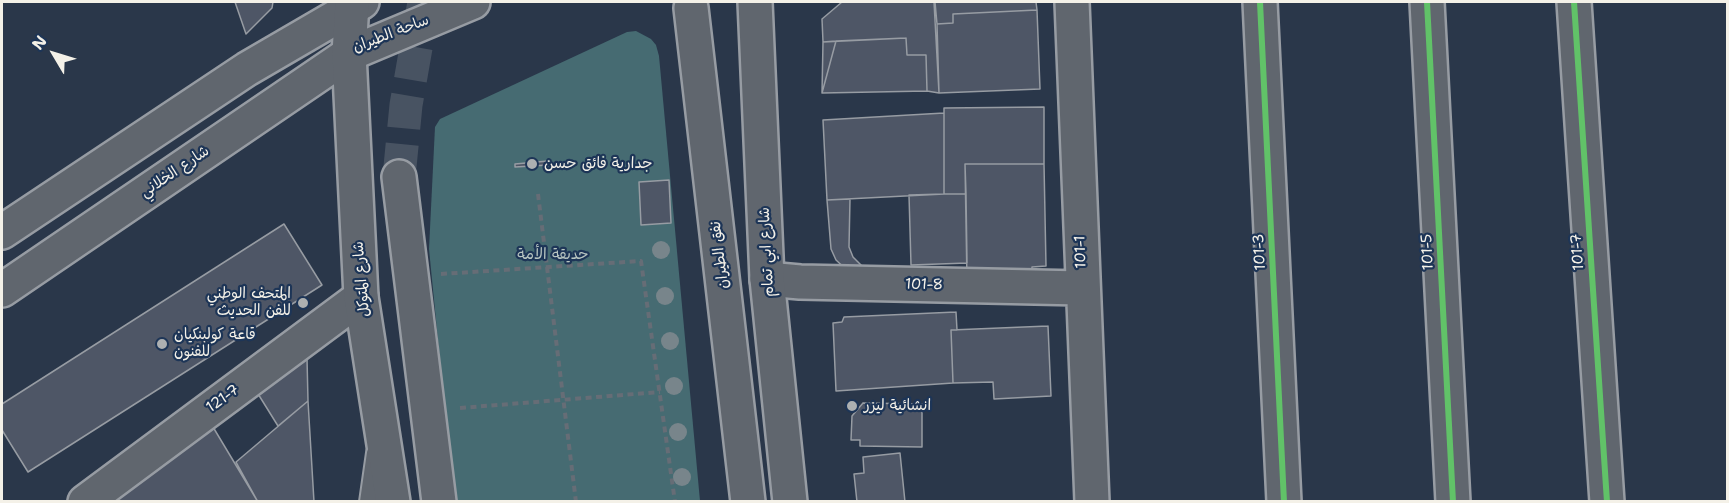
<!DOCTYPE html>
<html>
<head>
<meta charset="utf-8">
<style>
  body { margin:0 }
  #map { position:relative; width:1729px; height:503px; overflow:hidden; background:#2a374a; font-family:"Shantell Sans",sans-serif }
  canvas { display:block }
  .frame { position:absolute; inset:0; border:3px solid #f4f1e8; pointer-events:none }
  .north { position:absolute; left:24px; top:24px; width:60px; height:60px; -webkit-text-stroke:4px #1d3557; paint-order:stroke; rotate:308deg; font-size:16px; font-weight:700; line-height:24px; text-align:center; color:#f4f1e8 }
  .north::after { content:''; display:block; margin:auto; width:21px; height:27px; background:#f4f1e8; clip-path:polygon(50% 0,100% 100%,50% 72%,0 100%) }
</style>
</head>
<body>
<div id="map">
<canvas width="1729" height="503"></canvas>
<div class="frame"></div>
<div class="north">N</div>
</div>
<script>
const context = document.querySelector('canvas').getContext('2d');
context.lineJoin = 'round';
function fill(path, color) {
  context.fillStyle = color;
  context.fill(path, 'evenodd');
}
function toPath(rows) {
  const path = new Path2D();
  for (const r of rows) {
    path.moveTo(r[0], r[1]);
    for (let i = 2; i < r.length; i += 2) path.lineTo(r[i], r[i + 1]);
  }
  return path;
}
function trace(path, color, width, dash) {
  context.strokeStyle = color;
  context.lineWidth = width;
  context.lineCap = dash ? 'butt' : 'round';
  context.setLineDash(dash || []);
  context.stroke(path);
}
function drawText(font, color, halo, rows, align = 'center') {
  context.font = font + ' "Shantell Sans","Playpen Sans Arabic",sans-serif';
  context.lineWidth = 4.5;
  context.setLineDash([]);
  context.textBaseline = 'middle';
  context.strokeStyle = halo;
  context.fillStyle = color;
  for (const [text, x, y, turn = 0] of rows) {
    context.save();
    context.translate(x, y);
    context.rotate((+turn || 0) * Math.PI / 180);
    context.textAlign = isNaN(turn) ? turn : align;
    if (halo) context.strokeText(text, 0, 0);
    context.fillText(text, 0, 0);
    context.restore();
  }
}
fill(toPath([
  [636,31,651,39,656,45,659,56,700,501,457,501,444,401,429,249,435,127,440,119,627,32]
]), '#466b72');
const building = toPath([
  [235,2,273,2,272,8,246,34,235,2],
  [842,2,934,2,939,93,927,91,926,55,907,55,906,38,823,42,822,19,842,2],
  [935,2,1036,2,1037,10,953,14,953,23,937,24,935,2],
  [1037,10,1040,89,939,93,937,24,953,23,953,14,1037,10],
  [906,38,907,55,926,55,927,91,822,93,836,41,906,38],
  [836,41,822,93,823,42,836,41],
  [1044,107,1044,164,965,164,966,194,944,194,944,108,1044,107],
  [944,113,944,194,827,200,823,120,944,113],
  [548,161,548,165,515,167,515,164,548,161],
  [965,164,1044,164,1046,266,1032,267,1032,280,967,281,965,164],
  [669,180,671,223,641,225,639,182,669,180],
  [944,194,966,194,967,263,911,265,909,195,944,194],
  [850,199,849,247,853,257,865,269,850,273,836,260,831,249,827,200,850,199],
  [284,224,322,285,28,472,2,430,2,404,284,224],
  [956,312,957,330,951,330,953,383,836,391,833,323,842,322,844,317,956,312],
  [1048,326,1051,396,994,399,993,382,953,383,951,330,1048,326],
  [307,358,308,401,278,426,255,389,297,359,307,358],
  [308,401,314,502,258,502,236,462,308,401],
  [863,403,922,404,922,447,860,446,860,440,851,440,852,416,863,403],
  [210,422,258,502,105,502,210,422],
  [900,453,905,502,857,502,854,474,864,473,863,457,900,453]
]);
fill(building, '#4e5666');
trace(building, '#979ca3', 1.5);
trace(toPath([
  [399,177,406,105,424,2]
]), '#485362', 33, [33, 16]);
const service = toPath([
  [369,502,376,453]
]);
const minor = toPath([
  [1072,2,1092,502],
  [1260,2,1284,502],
  [1427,2,1453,502],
  [1574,2,1607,502],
  [767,279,800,282,1082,288],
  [85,502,361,297]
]);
const secondary = toPath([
  [2,232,247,69,362,2],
  [2,290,349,54,473,2]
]);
const primary = toPath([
  [352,2,349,54,361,297,393,502],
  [755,2,767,279,790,502],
  [691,8,748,502],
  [399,177,439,502]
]);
trace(service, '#979ca3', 22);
trace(minor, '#979ca3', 38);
trace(secondary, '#979ca3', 38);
trace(primary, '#979ca3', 38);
trace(toPath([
  [538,194,576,502],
  [441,274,641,261,675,502],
  [460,408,660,392]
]), '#666d76', 4, [6, 4.5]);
trace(service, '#60666e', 18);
trace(minor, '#60666e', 33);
trace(secondary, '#60666e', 33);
trace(primary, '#60666e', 33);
trace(toPath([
  [1260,2,1284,502],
  [1427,2,1453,502],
  [1574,2,1607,502]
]), '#61c268', 6);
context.fillStyle = '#78858b';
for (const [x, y] of [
  [661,250],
  [665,296],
  [670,341],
  [674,386],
  [678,432],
  [682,477]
]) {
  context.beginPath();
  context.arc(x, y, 9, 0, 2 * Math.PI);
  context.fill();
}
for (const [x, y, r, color] of [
  [532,164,6,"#adb0b1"],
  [303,303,6,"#adb0b1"],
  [162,344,6,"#adb0b1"],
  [852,406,6,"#adb0b1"]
]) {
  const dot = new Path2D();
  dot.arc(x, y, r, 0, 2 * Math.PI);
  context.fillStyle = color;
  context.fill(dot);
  trace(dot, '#1d3557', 2);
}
drawText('15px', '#f4f1e8', '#1d3557', [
  ["ساحة الطيران",391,34,-21],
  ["شارع الخلاني",175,172,-34],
  ["شارع ابي تمام",767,252,-93],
  ["101-1",1081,252,-92],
  ["101-3",1260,252,-93],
  ["101-5",1428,252,-93],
  ["101-7",1578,252,-94],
  ["نفق الطيران",720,255,-97],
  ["شارع المتوكل",362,279,-95],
  ["101-8",924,285,1],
  ["121-7",223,399,-36]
]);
drawText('15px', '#f4f1e8', '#1d3557', [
  ["جدارية فائق حسن",544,164],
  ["المتحف الوطني",291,294,"right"],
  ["للفن الحديث",291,311,"right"],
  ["قاعة كولبنكيان",174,335],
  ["للفنون",174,352],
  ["انشائية ليزر",864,406]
], 'left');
drawText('15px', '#b8c5c1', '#1d3557', [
  ["حديقة الأمة",553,255]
]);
</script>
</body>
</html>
